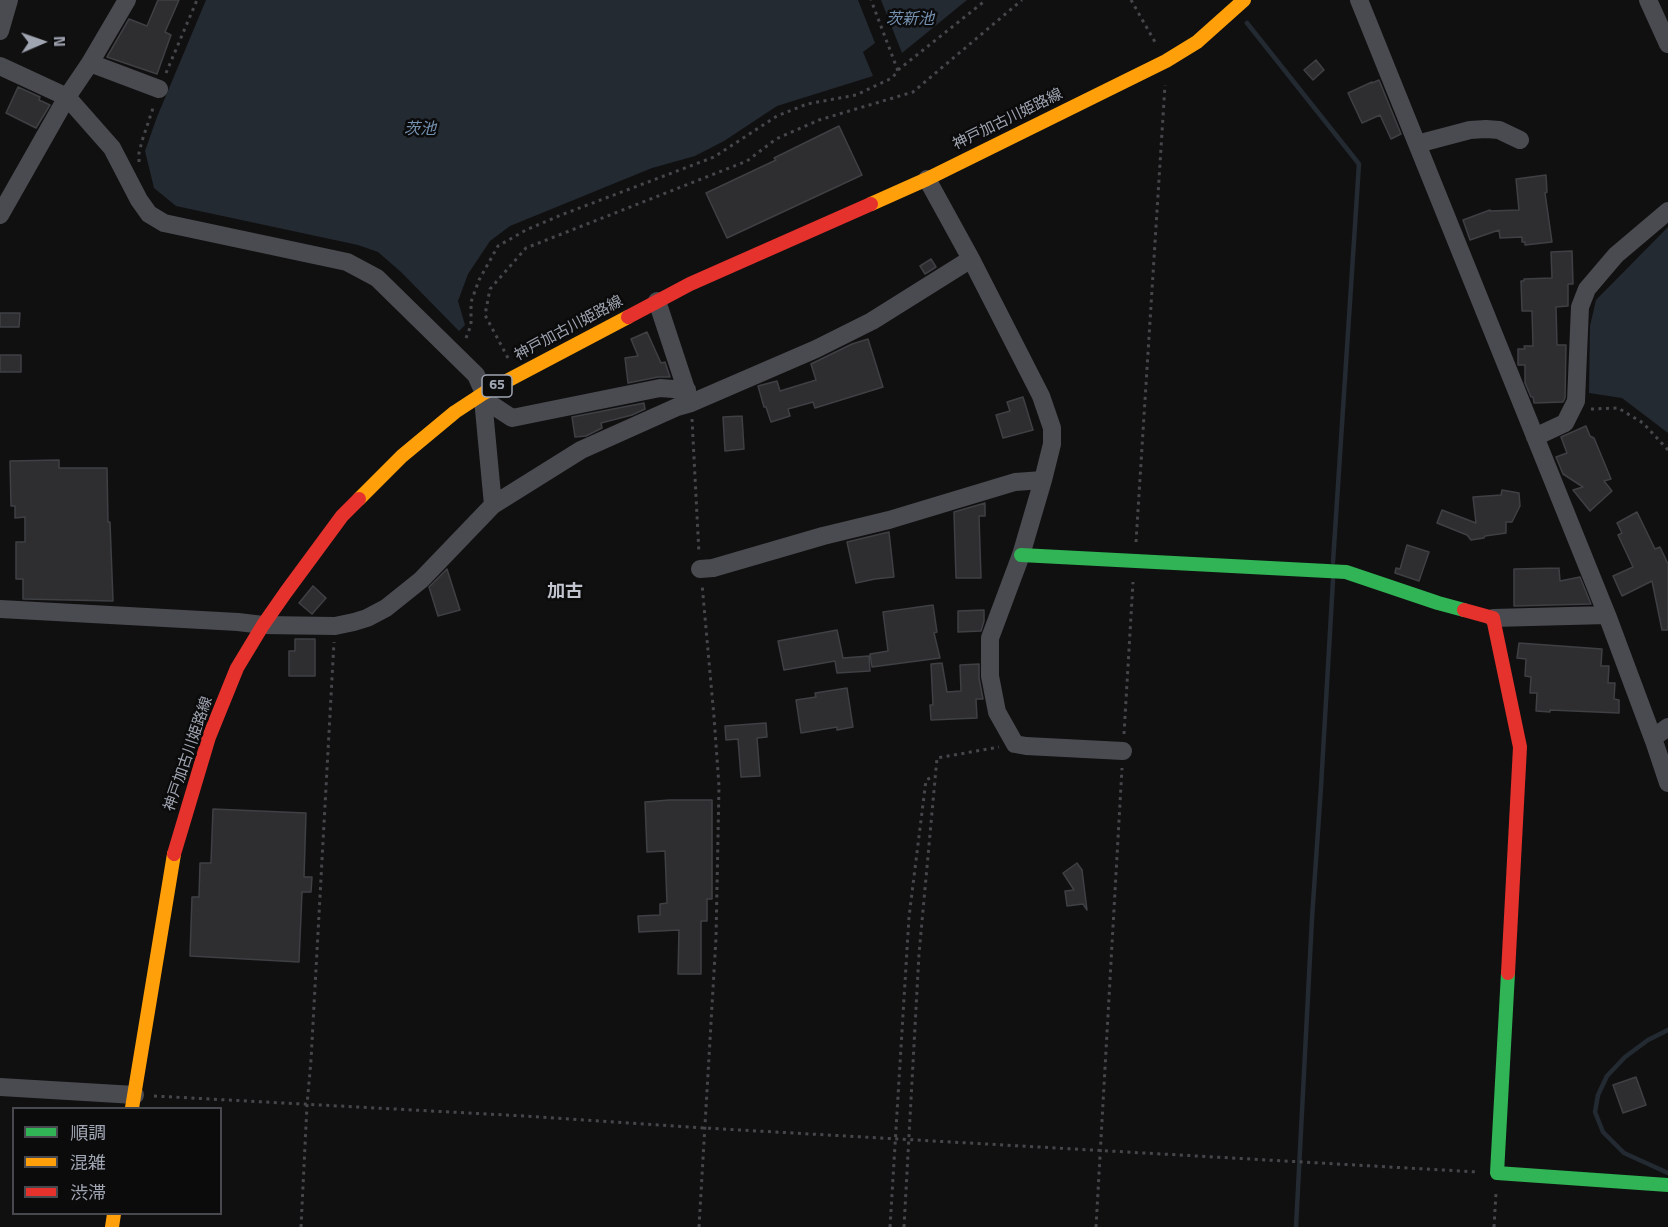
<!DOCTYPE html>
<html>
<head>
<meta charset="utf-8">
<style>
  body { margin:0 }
  #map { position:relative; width:1668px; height:1227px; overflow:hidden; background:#101011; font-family:"Titillium Web","Noto Sans JP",sans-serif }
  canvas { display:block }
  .legend { position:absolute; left:12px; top:1107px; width:210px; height:108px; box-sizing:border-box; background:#0b0b0c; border:2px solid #47494e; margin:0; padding:8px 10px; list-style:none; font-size:18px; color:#a0a5b2 }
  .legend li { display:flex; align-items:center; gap:12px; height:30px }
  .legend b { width:30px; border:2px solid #47494e }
  .north { position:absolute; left:12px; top:12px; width:60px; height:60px; -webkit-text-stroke:4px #0b0b0c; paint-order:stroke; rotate:88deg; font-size:16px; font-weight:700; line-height:24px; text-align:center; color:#a0a5b2 }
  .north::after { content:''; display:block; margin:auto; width:21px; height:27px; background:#a0a5b2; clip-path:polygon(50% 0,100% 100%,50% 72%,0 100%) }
</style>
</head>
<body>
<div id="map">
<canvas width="1668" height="1227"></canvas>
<ul class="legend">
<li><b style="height:8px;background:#30b455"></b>順調</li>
<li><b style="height:8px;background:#ff9f0a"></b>混雑</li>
<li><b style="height:8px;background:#e5322d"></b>渋滞</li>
</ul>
<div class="north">N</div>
</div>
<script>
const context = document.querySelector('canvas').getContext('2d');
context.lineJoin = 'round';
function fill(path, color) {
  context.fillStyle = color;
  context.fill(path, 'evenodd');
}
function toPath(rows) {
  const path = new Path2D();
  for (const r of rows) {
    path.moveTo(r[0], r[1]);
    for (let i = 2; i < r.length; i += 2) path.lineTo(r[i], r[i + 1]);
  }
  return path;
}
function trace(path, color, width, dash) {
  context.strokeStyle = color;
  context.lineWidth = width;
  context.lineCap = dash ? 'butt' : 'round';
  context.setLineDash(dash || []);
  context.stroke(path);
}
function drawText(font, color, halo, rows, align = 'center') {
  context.font = font + ' "Titillium Web","Noto Sans JP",sans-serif';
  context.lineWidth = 5;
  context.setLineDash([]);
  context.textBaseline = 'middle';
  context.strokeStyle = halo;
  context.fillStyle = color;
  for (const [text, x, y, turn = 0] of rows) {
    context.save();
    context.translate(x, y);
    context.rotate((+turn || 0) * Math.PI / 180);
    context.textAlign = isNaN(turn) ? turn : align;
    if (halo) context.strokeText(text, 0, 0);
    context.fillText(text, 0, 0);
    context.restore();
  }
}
fill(toPath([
  [206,0,858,0,875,43,863,52,873,76,777,106,724,141,695,156,652,168,510,226,490,241,468,274,458,301,465,325,459,331,401,272,378,252,358,245,176,206,154,188,145,151,157,117],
  [881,0,967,0,902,53],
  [1668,227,1668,433,1622,398,1589,393,1590,326,1596,300]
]), '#242a32');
trace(toPath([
  [1247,23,1359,164,1333,562],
  [1668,1030,1648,1040,1625,1057,1607,1076,1598,1095,1595,1112,1603,1132,1624,1153,1668,1173],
  [1296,1227,1312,918,1321,787,1333,580]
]), '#242a32', 4.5);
const building = toPath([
  [158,0,179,0,165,32,171,35,157,74,107,57,129,19,147,26,158,0],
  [1316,60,1324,70,1313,80,1304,70,1316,60],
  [1379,80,1401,134,1391,139,1380,115,1362,123,1348,93,1372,82,1372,83,1379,80],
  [18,87,40,97,39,100,50,105,36,128,6,113,18,87],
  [839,126,862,175,727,238,706,193,776,160,774,158,839,126],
  [1546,175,1547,192,1545,193,1552,242,1525,245,1525,242,1522,242,1522,237,1500,238,1499,230,1470,240,1463,220,1490,210,1490,211,1519,210,1516,179,1546,175],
  [1572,251,1573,284,1568,284,1568,306,1556,307,1557,345,1566,345,1565,398,1563,402,1534,403,1533,397,1531,397,1525,383,1525,365,1518,365,1518,349,1525,349,1524,346,1533,346,1532,311,1522,311,1521,281,1524,281,1524,279,1552,278,1551,252,1572,251],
  [931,259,936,267,925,274,920,266,931,259],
  [0,313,20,313,19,327,0,327,0,313],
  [647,332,661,363,665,362,670,377,658,377,628,383,625,358,638,356,631,339,647,332],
  [868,339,883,387,815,408,813,402,788,409,790,416,771,422,766,407,764,407,758,386,777,381,780,391,816,380,811,364,852,344,868,339],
  [0,355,21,355,21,372,0,372,0,355],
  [1023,397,1033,430,1003,438,996,415,1010,411,1007,402,1023,397],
  [644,403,645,409,632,415,601,423,602,428,586,436,575,437,572,417,644,403],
  [742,416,744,449,725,451,723,417,742,416],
  [1586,426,1590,436,1594,438,1611,479,1604,481,1612,491,1590,511,1573,490,1583,487,1563,474,1556,457,1567,453,1561,437,1586,426],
  [59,460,59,468,107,468,108,522,110,522,113,601,23,599,23,579,16,579,16,542,25,542,25,517,15,518,15,506,11,506,10,461,59,460],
  [1502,490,1519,493,1520,506,1512,522,1506,522,1506,533,1485,536,1484,538,1471,540,1467,535,1437,523,1442,510,1476,523,1473,497,1501,495,1502,490],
  [985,503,985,516,979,516,981,578,956,578,954,512,985,503],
  [1637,512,1655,549,1660,547,1668,564,1668,630,1662,630,1652,581,1622,596,1613,576,1633,567,1618,535,1622,533,1617,523,1637,512],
  [889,532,894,577,875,579,856,583,847,542,889,532],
  [1407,545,1429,552,1419,581,1395,573,1396,568,1400,569,1407,545],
  [1559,568,1560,581,1580,577,1591,604,1514,606,1514,569,1559,568],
  [447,569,460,610,438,616,429,587,447,569],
  [313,586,326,598,312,614,299,603,313,586],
  [933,605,937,632,934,633,940,658,872,667,870,654,888,651,883,612,933,605],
  [984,610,984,621,981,631,958,632,958,611,984,610],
  [837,630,843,658,869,656,870,671,837,673,835,661,784,670,778,641,837,630],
  [295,639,315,639,315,676,289,676,289,651,295,651,295,639],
  [1519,643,1602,649,1601,666,1609,666,1608,683,1615,683,1614,699,1619,700,1619,713,1550,710,1550,712,1536,711,1537,693,1530,693,1531,677,1525,676,1526,659,1517,658,1519,643],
  [942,663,947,692,961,691,960,665,979,664,979,678,983,699,976,699,977,718,931,720,930,705,933,705,931,664,942,663],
  [847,688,853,727,837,730,837,727,801,733,796,700,816,697,815,693,847,688],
  [766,723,767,737,757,738,760,776,741,777,738,739,726,740,725,726,766,723],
  [669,800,712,800,712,899,707,899,707,921,701,921,701,974,678,974,679,930,639,932,638,916,660,915,660,904,667,903,665,851,647,852,645,802,669,800],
  [213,809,306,813,304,877,312,877,311,892,302,892,299,962,190,956,192,897,199,897,200,863,211,863,213,809],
  [1077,863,1082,870,1087,910,1083,904,1067,906,1065,891,1074,890,1063,873,1077,863],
  [1636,1077,1646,1105,1623,1113,1613,1085,1636,1077]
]);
fill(building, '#2e2e30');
trace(building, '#3f4044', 1.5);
trace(toPath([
  [1131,0,1155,42],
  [898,70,986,0],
  [166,73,197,0],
  [139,162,139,153,142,141,154,105],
  [466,338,471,325,471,302,479,280,498,246,526,230,561,215,714,157,777,116,807,104,856,95,892,78,898,71,871,0],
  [508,358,485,315,490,289,526,248,747,161,776,139,819,120,913,92,1022,0],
  [1591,409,1618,408,1643,423,1668,450],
  [692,419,699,554],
  [1136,542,1165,85],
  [1124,734,1133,582],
  [154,1096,524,1116,705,1128,1478,1172],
  [301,1227,307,1105,311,1060,334,642],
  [699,1227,716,938,719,786,714,717,702,584],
  [890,1227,909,917,926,780,935,776],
  [904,1227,919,954,937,758,999,747],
  [1096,1227,1122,768],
  [1494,1227,1496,1193]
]), '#46474b', 3, [3, 4.5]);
trace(toPath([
  [1359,0,1607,615,1654,741,1668,783],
  [1648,0,1668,44],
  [0,31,9,0],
  [90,63,159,89],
  [0,66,67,97,112,148,139,200,149,214,164,223,347,262,377,278,476,375,484,393,483,399,493,505],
  [1417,144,1470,130,1486,129,1499,130,1520,140],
  [927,179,971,259,1041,396,1052,428,1052,444,1043,480,1021,555,990,638,990,676,997,712,1015,744,1026,746,1123,751],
  [0,215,67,97,90,63,127,0],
  [657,301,689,398],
  [483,399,512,418,660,388,687,390],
  [1535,437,1565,423,1576,401,1580,307,1587,289,1616,255,1668,211],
  [700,569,713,568,823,536,889,520,1015,482,1043,480],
  [0,609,238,622,263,625,335,626,354,622,367,618,386,608,421,580,493,505,581,450,677,407,691,403,816,349,872,321,971,259],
  [1493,618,1607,615],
  [1653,738,1668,727],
  [0,1087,135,1095]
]), '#4a4b50', 18);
trace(toPath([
  [1021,555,1346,572,1438,603,1464,610],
  [1508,973,1497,1173,1668,1185]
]), '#30b455', 14);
trace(toPath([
  [871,204,927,179,1166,61,1197,42,1244,0],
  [359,499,402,456,455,412,484,393,628,317],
  [132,1108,174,854],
  [112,1227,114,1214]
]), '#ff9f0a', 14);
trace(toPath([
  [628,317,690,284,871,204],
  [1464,610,1493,618,1520,747,1508,973],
  [174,854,209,737,237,668,263,625,286,592,342,516,359,499]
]), '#e5322d', 14);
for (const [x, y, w] of [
  [497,386,30]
]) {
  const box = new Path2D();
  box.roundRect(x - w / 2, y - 11, w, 22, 4.5);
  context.fillStyle = '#0b0b0c';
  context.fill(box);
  trace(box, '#a0a5b2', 1.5);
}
drawText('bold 14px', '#a0a5b2', null, [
  ["65",497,386]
]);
drawText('15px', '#a0a5b2', '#0b0b0c', [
  ["神戸加古川姫路線",1008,120,-26],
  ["神戸加古川姫路線",569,329,-28],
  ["神戸加古川姫路線",189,754,-71]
]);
drawText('italic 16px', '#7591b0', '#0b0b0c', [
  ["茨新池",910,20],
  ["茨池",420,130]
]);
drawText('bold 18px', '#c1c4ce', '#0b0b0c', [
  ["加古",565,593]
]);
</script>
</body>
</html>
